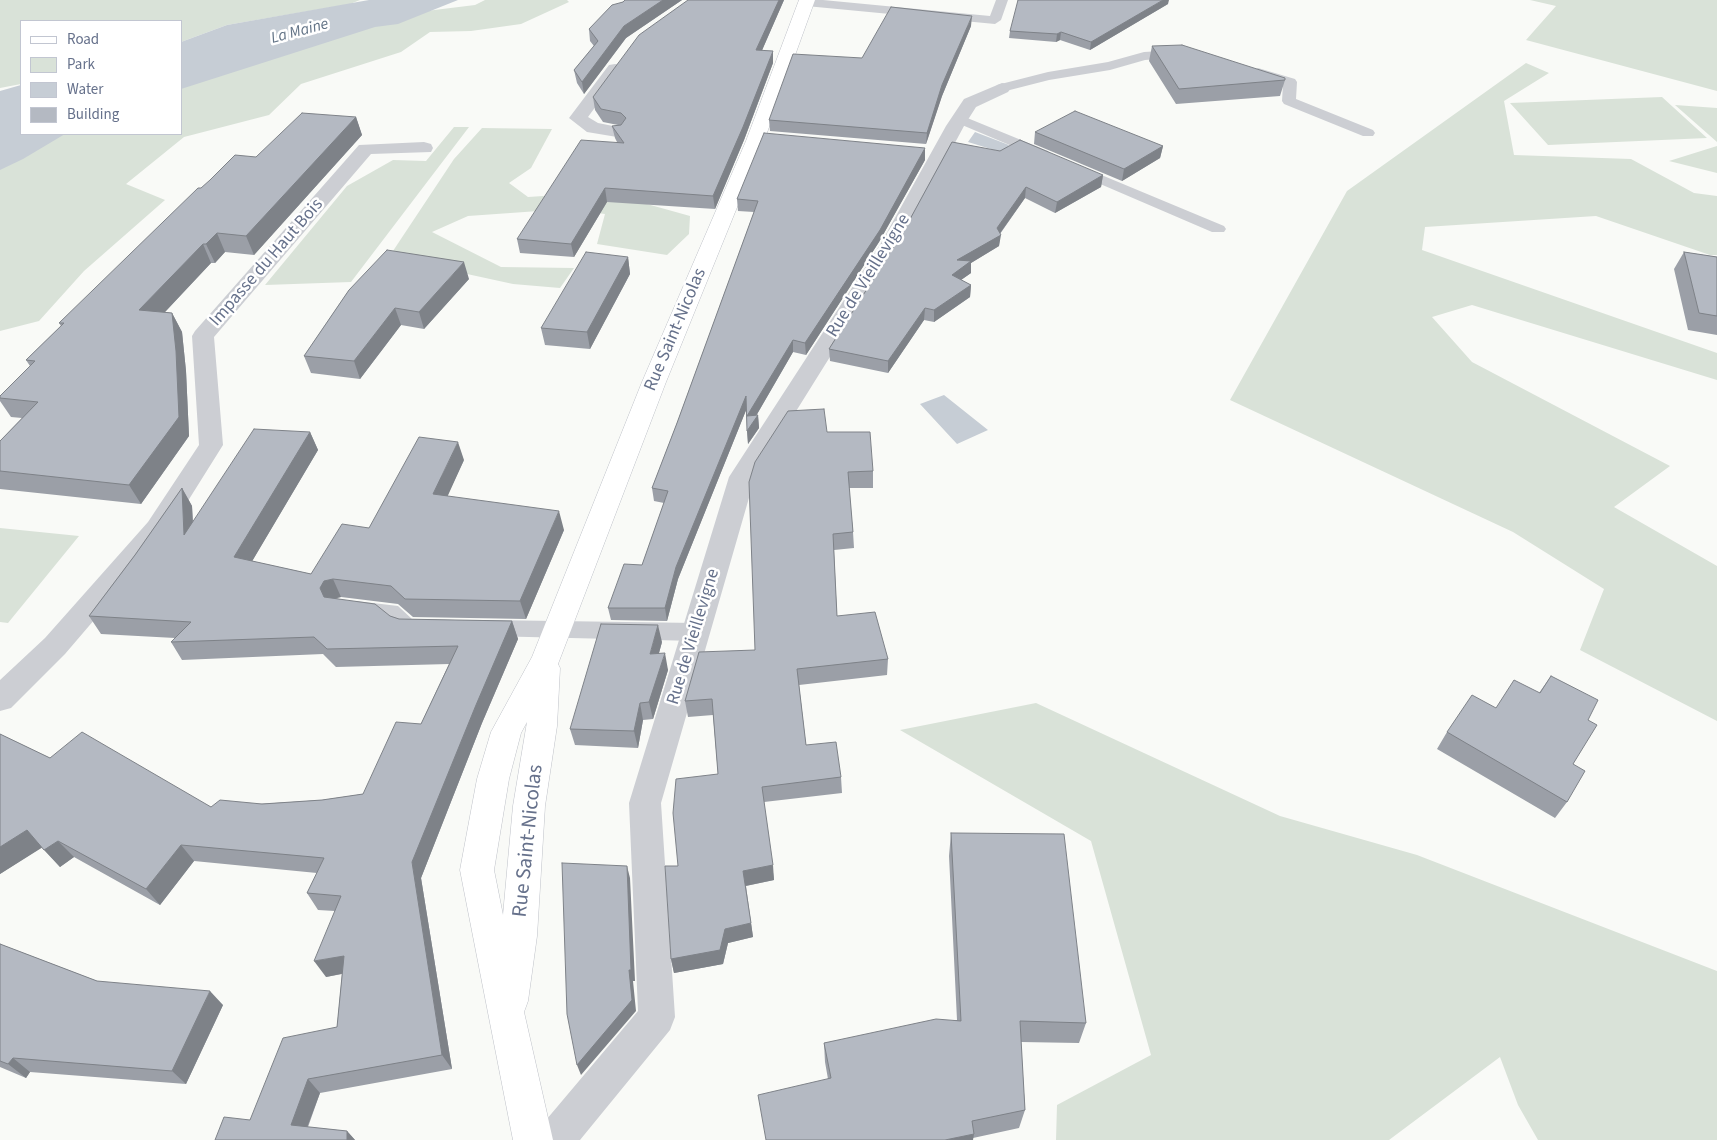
<!DOCTYPE html>
<html>
<head>
<meta charset="utf-8">
<style>
  body { margin:0 }
  #map { position:relative; width:1717px; height:1140px; overflow:hidden; background:#f9faf7; font-family:"Source Sans 3",sans-serif }
  canvas { display:block }
  .legend { position:absolute; left:20px; top:20px; width:162px; height:115px; box-sizing:border-box; background:#fff; border:1px solid #c2c6d1; margin:0; padding:6px 9px; list-style:none; font-size:15px; color:#66718b }
  .legend li { display:flex; align-items:center; gap:10px; height:25px }
  .legend b { width:25px; border:1px solid #c2c6d1 }
</style>
</head>
<body>
<div id="map">
<canvas width="1717" height="1140"></canvas>
<ul class="legend">
<li><b style="height:6px;background:#fff"></b>Road</li>
<li><b style="height:14px;background:#d9e2d8"></b>Park</li>
<li><b style="height:14px;background:#c6cdd5"></b>Water</li>
<li><b style="height:14px;background:#b4b9c2"></b>Building</li>
</ul>
</div>
<script>
const context = document.querySelector('canvas').getContext('2d');
context.lineJoin = 'round';
function fill(path, color) {
  context.fillStyle = color;
  context.fill(path, 'evenodd');
}
function toPath(rows) {
  const path = new Path2D();
  for (const r of rows) {
    path.moveTo(r[0], r[1]);
    for (let i = 2; i < r.length; i += 2) path.lineTo(r[i], r[i + 1]);
  }
  return path;
}
function trace(path, color, width, dash) {
  context.strokeStyle = color;
  context.lineWidth = width;
  context.lineCap = dash ? 'butt' : 'round';
  context.setLineDash(dash || []);
  context.stroke(path);
}
function drawText(font, color, halo, rows, align = 'center') {
  context.font = font + ' "Source Sans 3",sans-serif';
  context.lineWidth = 5;
  context.setLineDash([]);
  context.textBaseline = 'middle';
  context.strokeStyle = halo;
  context.fillStyle = color;
  for (const [text, x, y, turn = 0] of rows) {
    context.save();
    context.translate(x, y);
    context.rotate((+turn || 0) * Math.PI / 180);
    context.textAlign = isNaN(turn) ? turn : align;
    if (halo) context.strokeText(text, 0, 0);
    context.fillText(text, 0, 0);
    context.restore();
  }
}
fill(toPath([
  [0,0,360,0,350,4,227,25,181,42,181,21,21,21,21,84,0,88],
  [485,0,567,0,569,2,521,24,471,31,430,32,401,52,301,84,269,115,184,137,126,184,165,200,84,271,39,321,0,331,0,156,46,134,181,134,181,80,410,13,475,5],
  [1530,0,1717,0,1717,91,1526,40,1556,6],
  [1526,63,1549,73,1504,101,1514,155,1631,159,1694,193,1717,196,1717,255,1710,255,1596,216,1425,227,1422,250,1717,353,1717,380,1472,305,1432,317,1472,362,1670,466,1614,507,1717,566,1717,721,1580,650,1604,589,1513,532,1230,400,1347,191],
  [1662,97,1707,138,1548,145,1510,103],
  [1675,105,1717,108,1717,142],
  [454,127,469,127,351,282,265,285,347,186,393,160,426,161],
  [482,128,552,129,531,168,509,183,528,197,604,192,690,216,689,234,667,255,597,244,605,214,567,209,468,216,432,232,501,267,574,268,560,288,513,284,389,257,454,159],
  [1717,146,1717,173,1669,161],
  [0,528,79,536,8,623,0,622],
  [1036,703,1280,816,1417,855,1717,971,1717,1140,1538,1140,1518,1105,1500,1057,1389,1140,1056,1140,1057,1105,1151,1055,1091,841,900,730]
]), '#d9e2d8');
fill(toPath([
  [369,0,458,0,398,24,375,27,181,89,181,42,227,25],
  [21,85,21,134,65,134,23,159,0,170,0,91],
  [975,132,1009,145,1004,153,968,142],
  [944,395,988,430,957,444,920,404]
]), '#c6cdd5');
const secondary = toPath([
  [799,0,815,0,764,141,666,382,558,664,560,668,557,726,545,806,537,936,528,1001,524,1012,553,1140,513,1140,460,870,477,779,491,732,532,657,642,382,746,141,799,0],
  [527,722,513,806,503,915,494,870,509,779,521,733,527,722]
]);
trace(secondary, '#bec1c8', 1);
fill(toPath([
  [801,0,823,0,990,16,996,0,1008,0,1001,20,995,24,806,6,802,5,800,2,801,0],
  [1178,50,1184,54,1183,57,1145,60,1110,70,1049,80,1002,92,995,88,997,85,1048,72,1108,62,1144,52,1178,50],
  [1258,68,1295,79,1297,82,1296,99,1373,130,1375,133,1373,136,1363,136,1284,104,1282,101,1283,84,1253,75,1251,72,1258,68],
  [960,115,1048,151,1050,154,1048,157,1043,158,1038,157,955,122,953,119,960,115],
  [1075,164,1224,226,1226,229,1224,232,1212,232,1070,171,1068,168,1070,165,1075,164],
  [356,601,398,606,412,619,430,622,433,628,430,634,422,636,407,635,399,633,384,620,348,615,345,609,348,603,356,601],
  [487,620,696,623,704,626,707,632,704,638,696,641,487,636,479,634,476,628,479,622,487,620]
]), '#ccced3');
fill(toPath([
  [615,64,621,65,623,69,588,117,598,123,623,128,626,132,623,136,617,137,587,132,569,118,609,65,615,64],
  [1002,83,1008,84,1011,88,1008,92,976,107,964,126,901,243,755,477,661,803,675,1017,670,1030,580,1140,535,1140,541,1126,638,1011,629,803,729,477,881,243,946,126,964,99,1002,83],
  [424,142,431,144,433,148,431,152,371,154,214,337,223,445,166,536,65,654,11,708,0,711,0,680,45,638,148,522,199,445,192,336,195,331,359,145,424,142]
]), '#ccced3');
fill(secondary, '#fff');
fill(toPath([
  [625,0,682,0,626,38,584,94,577,83,574,70,594,46,590,41,589,29],
  [688,0,784,0,762,50,773,63,744,140,715,209,607,202,574,257,520,253,517,239,617,142,615,138,612,126,618,125,603,122,595,110,593,97],
  [1168,4,1090,50,1060,40,1056,42,1009,38,1010,31],
  [971,26,942,96,926,144,770,131,769,120,862,58],
  [1152,46,1285,80,1280,96,1176,104,1149,61],
  [356,117,362,135,254,255,225,252,215,263,211,263,165,312,172,313,182,332,186,371,189,436,141,504,0,489,0,441,22,418,11,417,0,401,0,396,30,366,26,360,61,326,59,323,256,157],
  [1035,132,1163,146,1160,158,1122,181,1034,144],
  [952,142,1103,175,1101,187,1055,213,1025,198,1000,234,999,246,971,263,971,273,961,280,971,285,970,297,934,322,924,320,888,373,830,361,829,349,903,232],
  [925,160,879,242,806,355,793,352,756,416,758,415,759,428,748,444,746,410,678,579,667,621,611,620,608,608,642,565,664,503,654,501,652,488,677,423,754,212,738,211,737,199],
  [1684,252,1717,257,1717,335,1688,330,1674,269],
  [628,257,630,274,590,349,545,345,541,328],
  [469,279,424,329,401,325,360,379,311,373,304,356,349,290],
  [310,432,318,450,252,561,311,574,369,528,464,460,447,496,564,530,526,619,413,617,398,604,341,597,336,598,399,619,512,621,518,639,482,723,421,878,452,1069,320,1093,308,1127,347,1131,355,1140,215,1140,250,1120,337,1027,342,974,326,977,335,911,318,910,307,893,317,873,194,861,160,905,74,857,60,867,42,847,0,874,0,734,50,758,211,807,322,800,363,794,421,724,449,664,336,667,323,654,182,660,171,642,175,638,101,634,89,616,135,555,182,488,192,506,193,521],
  [827,432,873,471,873,488,849,488,853,532,854,548,834,550,837,616,888,659,887,675,799,685,806,745,841,777,842,793,764,802,774,880,746,886,753,937,728,943,723,964,674,973,671,959,678,866,718,774,713,715,688,717,685,701,755,650],
  [662,642,659,653,668,670,653,719,643,720,638,748,575,745,570,729],
  [1551,676,1588,720,1573,764,1567,802,1555,818,1437,749,1447,732,1539,693],
  [951,833,1086,1023,1079,1043,1021,1042,1025,1110,1019,1128,973,1138,973,1140,766,1140,828,1079,825,1062,824,1043,957,1020,949,856],
  [0,944,97,981,223,1005,186,1084,30,1072,26,1078,0,1067]
]), '#9b9fa7');
fill(toPath([
  [663,0,682,0,626,38,584,94,582,82,624,26],
  [779,0,784,0,757,62,756,50],
  [1163,0,1169,0,1168,4,1090,50,1091,42],
  [972,16,971,26,942,96,926,144,927,133,942,85],
  [1061,32,1060,40,1056,42,1057,34],
  [773,51,773,63,744,140,715,209,713,196],
  [356,117,362,135,254,255,246,236],
  [1163,146,1160,158,1122,181,1124,169],
  [925,148,925,160,879,242,806,355,805,343],
  [1103,175,1101,187,1055,213,1057,202],
  [1026,187,1025,198,998,236,1001,235,999,246,971,263,971,273,951,287,952,275,957,260,997,228],
  [605,188,607,202,574,257,571,244],
  [217,233,225,252,215,263,206,244],
  [203,244,211,263,149,329,139,310],
  [628,257,630,274,590,349,587,332],
  [464,262,469,279,424,329,419,312],
  [971,285,970,297,934,322,934,310],
  [395,308,401,325,360,379,354,361],
  [925,308,924,320,888,373,888,361],
  [172,313,182,332,186,371,189,436,141,504,129,485],
  [793,340,793,352,749,428,747,416],
  [746,396,747,408,678,579,667,621,665,608,676,567],
  [758,415,759,428,748,444,747,431],
  [310,432,318,450,244,575,234,557],
  [458,442,464,460,440,513,433,494],
  [182,488,192,506,194,553,184,535],
  [559,511,564,530,526,619,520,601],
  [333,579,341,597,333,599,328,606,320,588,324,581],
  [512,621,518,639,482,723,421,878,452,1069,442,1055,412,862,476,705],
  [658,625,662,642,654,671,650,654],
  [665,653,668,670,653,719,649,702],
  [640,703,643,720,638,748,634,731],
  [27,830,43,847,0,874,0,847],
  [58,841,74,857,60,867,44,850],
  [181,845,194,861,160,905,146,889],
  [773,865,774,880,745,886,743,871],
  [627,866,630,878,635,981,633,981,636,1011,581,1075,577,1065,629,970],
  [751,923,753,937,728,943,723,964,674,973,671,959,725,929],
  [344,956,355,971,326,977,314,961],
  [210,991,223,1005,186,1084,172,1071],
  [13,1058,30,1072,26,1078,8,1064],
  [308,1079,320,1093,303,1138,291,1125],
  [347,1131,355,1140,347,1140],
  [974,1134,973,1140,945,1140]
]), '#7e8288');
const building = toPath([
  [625,0,663,0,624,26,582,82,574,70,598,41,589,29,612,5,623,2,625,0],
  [688,0,779,0,756,50,773,51,743,127,713,196,605,188,571,244,517,239,581,140,624,143,612,126,621,125,626,118,621,113,601,109,593,97,639,35,688,0],
  [1018,0,1163,0,1091,42,1061,32,1057,34,1010,31,1018,0],
  [891,7,972,16,942,85,927,133,769,120,793,54,862,58,891,7],
  [1182,45,1285,78,1285,80,1179,89,1152,46,1182,45],
  [1075,111,1163,146,1124,169,1035,132,1075,111],
  [302,113,356,117,246,236,217,233,206,244,203,244,139,310,172,313,176,351,179,417,129,485,0,471,0,441,38,402,0,398,0,396,35,361,26,360,64,323,59,323,198,188,201,188,210,180,235,155,256,157,302,113],
  [764,133,925,148,880,230,805,343,793,340,747,416,758,415,747,431,746,396,676,567,665,608,608,608,624,564,642,565,668,491,652,488,677,423,758,201,737,199,764,133],
  [1020,140,1103,175,1057,202,1026,187,997,228,1001,235,957,260,971,261,952,275,971,285,934,310,925,308,888,361,829,349,903,232,952,142,1000,151,1020,140],
  [387,250,464,262,419,312,395,308,354,361,304,356,349,290,387,250],
  [586,252,628,257,587,332,541,328,586,252],
  [1684,252,1717,257,1717,316,1699,313,1684,252],
  [824,409,827,432,870,432,873,471,848,472,853,532,833,534,837,616,875,612,888,659,797,669,806,745,836,742,841,777,762,787,773,865,743,871,751,923,725,929,720,950,671,959,665,866,678,866,673,813,676,779,718,774,712,699,685,701,699,652,755,650,749,482,755,462,788,411,824,409],
  [254,429,310,432,234,557,311,574,342,524,369,528,419,437,458,442,433,494,559,511,520,601,405,599,391,586,333,579,324,581,320,588,324,597,375,604,390,616,399,619,512,621,476,705,412,862,442,1055,308,1079,291,1125,347,1131,347,1140,215,1140,224,1117,250,1120,283,1038,337,1027,344,956,314,961,341,896,307,893,324,858,181,845,146,889,58,841,44,850,27,830,0,847,0,734,50,758,82,732,211,807,220,800,262,804,322,800,363,794,396,722,421,724,458,646,327,649,314,637,171,642,191,622,89,616,135,555,182,488,184,535,254,429],
  [601,624,658,625,650,654,665,653,649,702,640,703,634,731,570,729,601,624],
  [1551,676,1598,700,1588,720,1597,725,1573,764,1585,771,1567,802,1447,732,1472,695,1496,708,1514,680,1540,693,1551,676],
  [951,833,1064,834,1086,1023,1020,1021,1025,1110,972,1121,974,1134,945,1140,766,1140,758,1095,831,1078,824,1043,936,1019,961,1021,951,833],
  [562,863,627,866,631,970,629,970,632,1000,577,1065,567,1014,562,863],
  [0,944,97,981,210,991,172,1071,13,1058,8,1064,0,1061,0,944]
]);
fill(building, '#b4b9c2');
trace(building, '#7e8288', 1);
drawText('italic 16px', '#627386', '#fff', [
  ["La Maine",300,32,-15]
]);
drawText('18px', '#66718b', '#fff', [
  ["Impasse du Haut Bois",267,263,-49],
  ["Rue de Vieillevigne",869,276,-58],
  ["Rue Saint-Nicolas",676,330,-67],
  ["Rue de Vieillevigne",694,637,-73]
]);
drawText('21px', '#66718b', '#fff', [
  ["Rue Saint-Nicolas",529,841,-84]
]);
</script>
</body>
</html>
